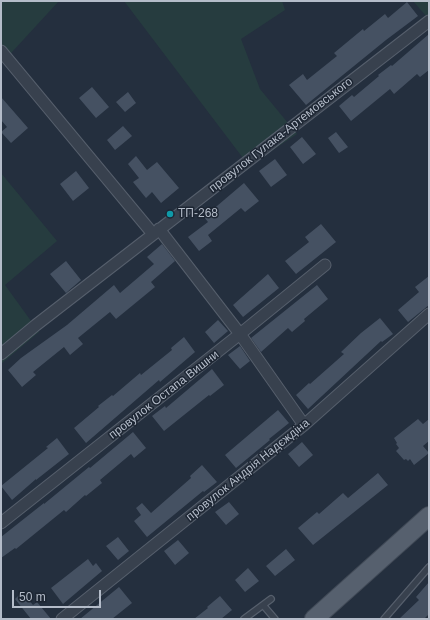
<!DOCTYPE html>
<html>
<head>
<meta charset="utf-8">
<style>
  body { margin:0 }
  #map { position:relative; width:430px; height:620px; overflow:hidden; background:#242f3e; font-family:Helvetica,sans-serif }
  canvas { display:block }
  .frame { position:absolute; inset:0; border:2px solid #b4bcc9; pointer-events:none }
  .scale { position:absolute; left:12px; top:590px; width:89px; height:18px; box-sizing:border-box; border:2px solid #b4bcc9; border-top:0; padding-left:5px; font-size:12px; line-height:14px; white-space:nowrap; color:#b4bcc9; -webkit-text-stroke:3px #1d2633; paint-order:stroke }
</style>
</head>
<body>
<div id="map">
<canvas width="430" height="620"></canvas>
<div class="frame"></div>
<div class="scale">50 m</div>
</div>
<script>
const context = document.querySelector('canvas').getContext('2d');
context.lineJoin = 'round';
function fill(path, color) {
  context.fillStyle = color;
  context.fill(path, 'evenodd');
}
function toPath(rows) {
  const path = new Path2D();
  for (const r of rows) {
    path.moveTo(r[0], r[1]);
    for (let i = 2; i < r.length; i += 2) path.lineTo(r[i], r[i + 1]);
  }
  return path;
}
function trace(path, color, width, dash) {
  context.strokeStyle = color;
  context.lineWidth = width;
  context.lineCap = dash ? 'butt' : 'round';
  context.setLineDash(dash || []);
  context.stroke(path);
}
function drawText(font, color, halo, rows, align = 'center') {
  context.font = font + ' Helvetica,sans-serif';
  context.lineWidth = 3;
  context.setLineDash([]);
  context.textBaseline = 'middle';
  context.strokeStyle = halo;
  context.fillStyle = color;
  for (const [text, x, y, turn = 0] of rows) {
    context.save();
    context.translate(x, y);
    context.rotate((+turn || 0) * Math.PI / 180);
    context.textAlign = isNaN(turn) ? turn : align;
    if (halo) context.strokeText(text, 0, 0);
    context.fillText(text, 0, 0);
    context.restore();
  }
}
fill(toPath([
  [1,1,59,1,1,64],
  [124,1,282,1,285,10,241,39,260,89,297,134,249,166],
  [413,1,429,1,429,14,426,16],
  [1,173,57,241,5,285,39,332,1,364]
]), '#263c3f');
fill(toPath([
  [407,2,418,16,386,40,306,105,289,85,303,74,307,80,337,56,334,53,363,29,364,31,385,14,388,18],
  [429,34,429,70,420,77,417,74,394,94,390,89,351,121,339,106,352,95,354,97,379,76,378,75,391,65,392,66],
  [92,87,109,107,96,118,79,98],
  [128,92,136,103,125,112,116,102],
  [1,97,28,128,11,143,1,132,7,127,1,120],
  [123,126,132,136,115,150,107,140],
  [336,132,348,147,339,153,328,138],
  [302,137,316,154,303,164,290,147],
  [136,156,147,170,157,162,179,188,161,203,152,192,146,198,133,182,139,178,128,164],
  [275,159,287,175,271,187,259,171],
  [76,171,89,188,73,201,60,184],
  [244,183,259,201,245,212,241,208,208,235,212,241,199,251,188,237,208,222,204,217],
  [321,224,336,242,296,274,285,261,309,242,305,237],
  [162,244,175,261,151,282,155,287,116,319,110,312,78,338,83,344,70,355,64,347,33,372,36,375,22,387,8,370,21,358,67,325,114,285,120,293,154,264,147,257],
  [66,261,81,280,66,293,50,274],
  [268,274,279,288,243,317,233,305],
  [429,276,429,305,408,322,398,310,419,292,415,287],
  [317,285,328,299,304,319,305,321,292,332,288,328,261,352,251,338],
  [380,318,393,334,382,342,381,341,308,409,296,395,309,383,310,384,344,354,341,352,361,333],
  [218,320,228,331,214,343,205,332],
  [184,337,195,352,160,382,159,380,86,443,74,428,99,407,98,406,112,395,113,396,140,373,141,375,172,350,171,348],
  [240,346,250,361,240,369,228,355],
  [212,369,224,385,210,396,209,395,164,431,152,416,165,406,166,408],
  [278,410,289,423,269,439,270,440,236,468,225,455],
  [418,419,423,424,429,419,429,441,423,446,429,453,414,465,410,459,408,461,406,459,404,460,396,451,399,448,396,444,397,443,394,438],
  [133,432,146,448,134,458,131,454,100,480,102,483,86,496,85,495,66,512,64,510,16,549,15,548,1,558,1,537,44,503,44,504,89,467,90,468],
  [57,438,69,454,36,480,36,479,12,500,1,486,48,448,46,447],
  [302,442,313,455,299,467,288,454],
  [202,465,217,482,204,492,203,491,147,537,134,521,141,515,136,508,142,503,151,513,191,478,190,476],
  [378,473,388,485,313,545,298,528,317,512,319,514,343,493,348,498],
  [229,502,239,514,226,525,215,512],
  [118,537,129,551,118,560,106,546],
  [178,540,189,553,175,565,164,551],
  [286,549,295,560,275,576,266,566],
  [88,559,93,566,96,563,102,571,63,604,51,588],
  [248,568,259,581,245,592,235,580],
  [429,582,429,614,424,619,399,619,419,600,416,597],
  [119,587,132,603,112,619,80,619],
  [22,592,33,605,37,602,51,619,31,619,15,599],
  [220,596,232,610,221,619,194,619,208,608,207,607]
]), '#455162');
const service = toPath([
  [263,605,275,619],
  [244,619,271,599],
  [384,619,429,567]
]);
const minor = toPath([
  [1,51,153,234],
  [159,229,240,334,304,425],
  [1,354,36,325,429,21],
  [1,523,240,334,325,265],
  [62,619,304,425,429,314]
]);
const primary = toPath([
  [314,619,429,516]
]);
trace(service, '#565f6c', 8);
trace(minor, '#565f6c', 13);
trace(primary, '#414a57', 20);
trace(service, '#38414e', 5.5);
trace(minor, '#38414e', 11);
trace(primary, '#56606e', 18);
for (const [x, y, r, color] of [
  [170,214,4,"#0f9aa8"]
]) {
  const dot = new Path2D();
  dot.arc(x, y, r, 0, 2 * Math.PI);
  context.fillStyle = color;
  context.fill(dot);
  trace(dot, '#1d2633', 1.5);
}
drawText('12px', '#b4bcc9', '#1d2633', [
  ["провулок Гулака-Артемовського",281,135,-38],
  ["провулок Остапа Вишни",164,395,-38],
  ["провулок Андрія Надєждіна",248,470,-39]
]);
drawText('12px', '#b4bcc9', '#1d2633', [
  ["ТП-268",178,214]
], 'left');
</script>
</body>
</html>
